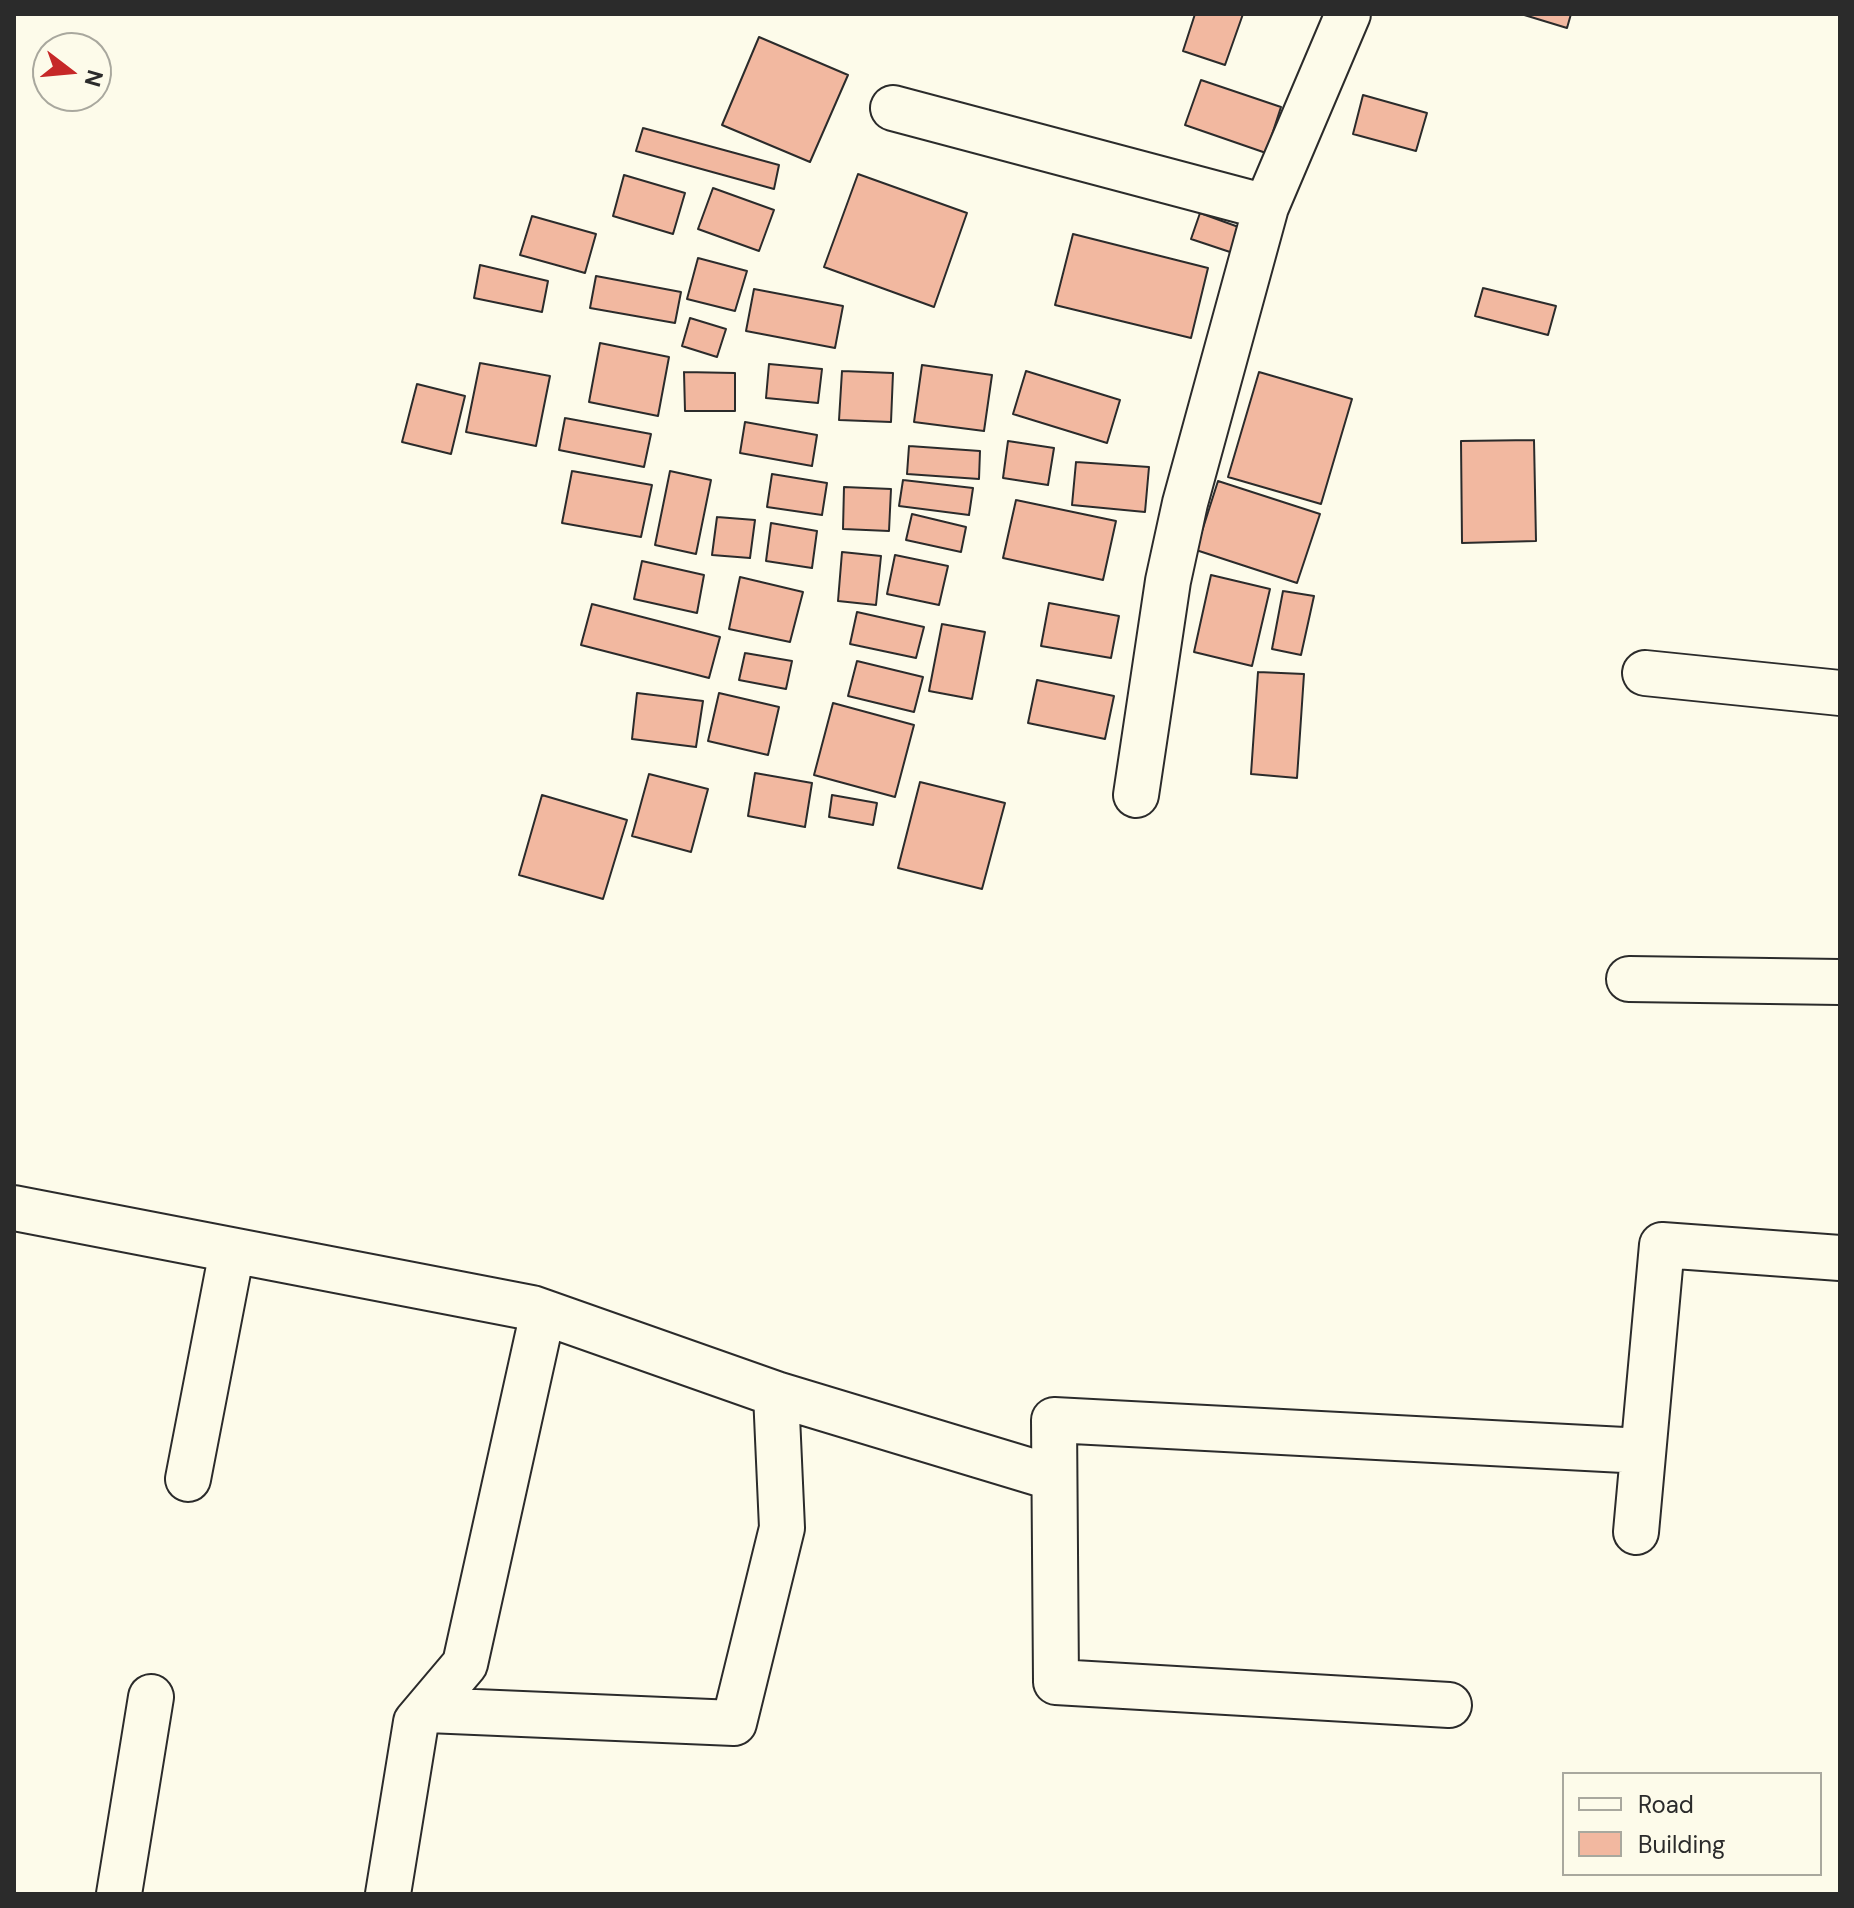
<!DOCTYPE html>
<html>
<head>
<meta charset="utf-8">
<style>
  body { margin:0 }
  #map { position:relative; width:1854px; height:1908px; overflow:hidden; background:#fdfbea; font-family:"DM Sans",sans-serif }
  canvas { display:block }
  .frame { position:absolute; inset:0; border:16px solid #2b2b2b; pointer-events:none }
  .legend { position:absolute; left:1562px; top:1772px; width:260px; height:104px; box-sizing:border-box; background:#fdfbea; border:2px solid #a9a89e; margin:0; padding:10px 14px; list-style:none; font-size:24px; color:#2b2b2b }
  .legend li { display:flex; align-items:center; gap:16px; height:40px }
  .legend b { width:40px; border:2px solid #a9a89e }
  .north { position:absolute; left:32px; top:32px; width:80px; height:80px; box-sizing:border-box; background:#fdfbea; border:2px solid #a9a89e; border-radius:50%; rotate:106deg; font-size:22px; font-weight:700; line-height:32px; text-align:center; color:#2b2b2b }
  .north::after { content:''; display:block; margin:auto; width:28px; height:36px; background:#c62828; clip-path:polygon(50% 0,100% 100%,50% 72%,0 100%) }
</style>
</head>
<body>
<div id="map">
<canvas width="1854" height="1908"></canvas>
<div class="frame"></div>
<ul class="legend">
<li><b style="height:10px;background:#fdfbea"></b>Road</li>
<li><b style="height:22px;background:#f2b8a0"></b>Building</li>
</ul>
<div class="north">N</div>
</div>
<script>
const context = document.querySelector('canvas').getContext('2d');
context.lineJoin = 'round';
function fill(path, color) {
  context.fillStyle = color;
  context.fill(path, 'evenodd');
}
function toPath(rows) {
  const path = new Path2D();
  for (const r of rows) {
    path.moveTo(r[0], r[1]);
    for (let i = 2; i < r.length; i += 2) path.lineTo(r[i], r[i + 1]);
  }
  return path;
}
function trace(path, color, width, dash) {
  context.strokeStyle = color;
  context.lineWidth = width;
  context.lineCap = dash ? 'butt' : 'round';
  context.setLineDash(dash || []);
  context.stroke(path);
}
const building = toPath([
  [1195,14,1243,14,1225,65,1183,51,1195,14],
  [1521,14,1571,14,1567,28,1521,14],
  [759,37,848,75,810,162,722,125,759,37],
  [1201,80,1281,107,1266,153,1185,125,1201,80],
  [1363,95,1427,113,1416,151,1353,134,1363,95],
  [643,128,779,165,774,189,636,151,643,128],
  [858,174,967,213,934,307,824,267,858,174],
  [624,175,685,193,673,234,613,216,624,175],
  [713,188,774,210,759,251,698,229,713,188],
  [1200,213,1244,229,1236,254,1191,239,1200,213],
  [532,216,596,234,585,273,520,255,532,216],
  [1073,234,1208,268,1191,338,1055,305,1073,234],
  [698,258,747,271,735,311,687,299,698,258],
  [480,265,548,281,542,312,474,298,480,265],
  [596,276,681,292,675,323,590,308,596,276],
  [1483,288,1556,306,1548,335,1475,316,1483,288],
  [754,289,843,306,835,348,746,331,754,289],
  [690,318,726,329,717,357,682,346,690,318],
  [600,343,669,357,658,416,589,402,600,343],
  [480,363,550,376,536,446,466,432,480,363],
  [769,364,822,369,818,403,766,398,769,364],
  [922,365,992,375,984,431,914,422,922,365],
  [842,371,893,373,891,422,839,420,842,371],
  [1026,371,1120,400,1107,443,1013,414,1026,371],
  [684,372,735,373,735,411,685,411,684,372],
  [1259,372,1352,399,1321,504,1228,477,1259,372],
  [417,384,465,396,451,454,402,442,417,384],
  [565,418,651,434,644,467,559,450,565,418],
  [745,422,817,435,812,466,740,453,745,422],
  [1534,440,1536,541,1462,543,1461,441,1534,440],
  [1008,441,1054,448,1048,485,1003,478,1008,441],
  [909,446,980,451,979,479,907,474,909,446],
  [1076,462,1149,467,1145,512,1072,505,1076,462],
  [572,471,652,485,641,537,562,523,572,471],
  [670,471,711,480,696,554,655,545,670,471],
  [772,474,827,483,822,515,767,507,772,474],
  [903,480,973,488,969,515,899,506,903,480],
  [1218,481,1320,514,1297,583,1196,550,1218,481],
  [844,487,891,489,889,531,843,529,844,487],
  [1016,500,1116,521,1103,580,1003,558,1016,500],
  [912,514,966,527,961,552,906,540,912,514],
  [717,517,755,520,750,558,712,555,717,517],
  [771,523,817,531,812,568,766,561,771,523],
  [842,552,881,556,876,605,838,601,842,552],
  [895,555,948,566,939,605,887,594,895,555],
  [642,561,704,575,697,613,634,599,642,561],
  [1211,575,1270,589,1252,666,1194,652,1211,575],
  [740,577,803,592,790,642,729,629,740,577],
  [1283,591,1314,596,1301,655,1272,649,1283,591],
  [1049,603,1119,616,1111,658,1041,646,1049,603],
  [592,604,720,637,709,678,581,645,592,604],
  [857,612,924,627,916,658,850,644,857,612],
  [942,624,985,632,972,699,929,691,942,624],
  [745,653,792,661,786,689,739,680,745,653],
  [857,661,923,677,914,712,848,696,857,661],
  [1258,672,1304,674,1297,778,1251,774,1258,672],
  [1037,680,1114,696,1105,739,1028,723,1037,680],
  [637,693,703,701,696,747,632,739,637,693],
  [719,693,779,707,768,755,708,741,719,693],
  [833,703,914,725,895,797,814,775,833,703],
  [755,773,812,783,805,827,748,816,755,773],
  [649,774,708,789,691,852,632,836,649,774],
  [920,782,1005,803,982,889,898,868,920,782],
  [542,795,627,820,603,899,519,875,542,795],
  [832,795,877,803,873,825,829,817,832,795]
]);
fill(building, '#f2b8a0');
trace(building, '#2b2b2b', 2);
const minor = toPath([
  [893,108,1266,207],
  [1645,673,1840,693],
  [1136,795,1168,581,1185,503,1266,207,1348,14],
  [1629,979,1840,982],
  [14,1208,532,1308,776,1394],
  [188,1479,232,1251],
  [1636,1532,1662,1245,1840,1258],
  [1449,1705,1056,1682,1054,1420,1643,1451],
  [428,1710,734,1723,782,1528,776,1394,1054,1478],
  [119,1894,151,1697],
  [388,1894,416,1722,465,1664,543,1312]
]);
trace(minor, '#2b2b2b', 48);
trace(minor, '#fdfbea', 44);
</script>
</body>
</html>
